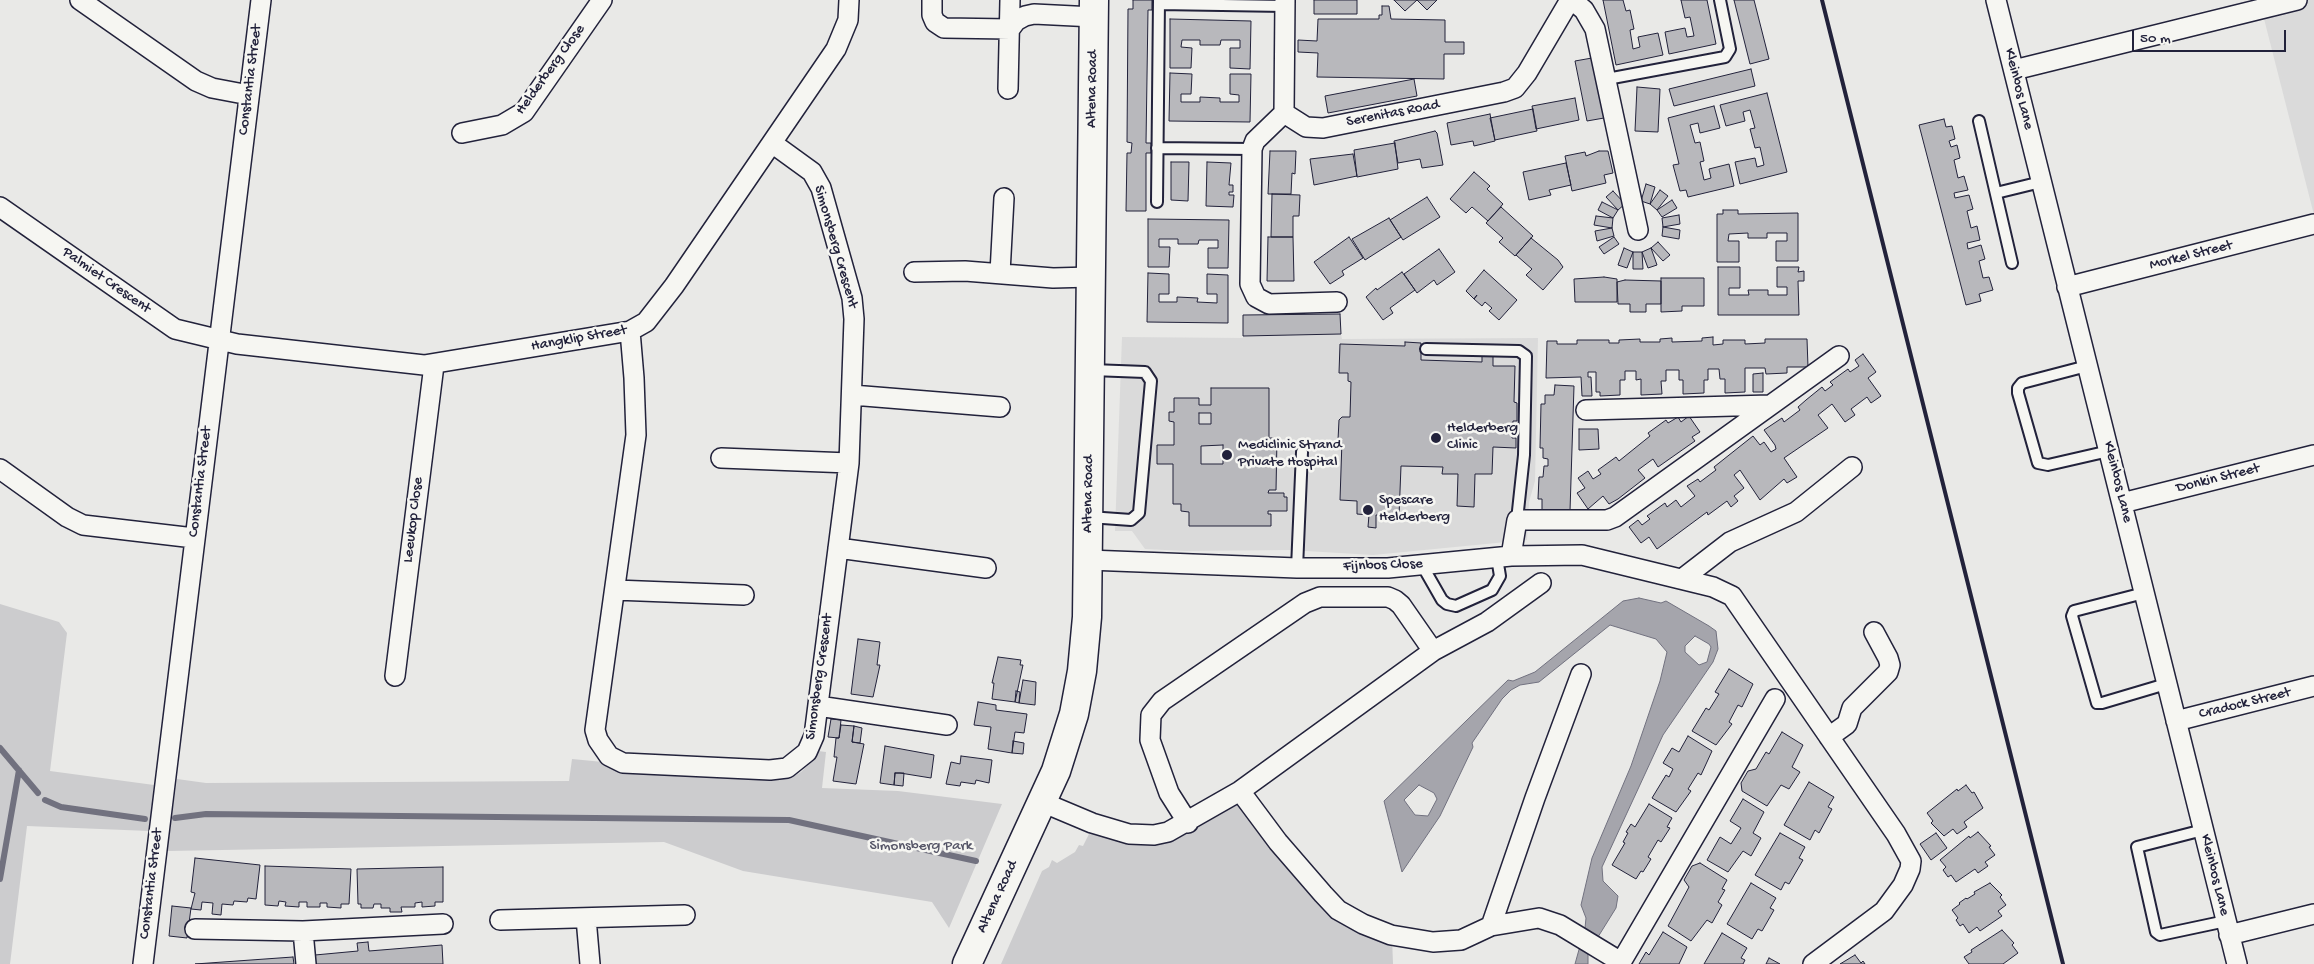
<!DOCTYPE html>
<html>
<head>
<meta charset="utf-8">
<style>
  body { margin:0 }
  #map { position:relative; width:2314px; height:964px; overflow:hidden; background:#e9e9e7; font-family:"Gochi Hand",sans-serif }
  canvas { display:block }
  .scale { position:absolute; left:2132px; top:30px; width:154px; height:22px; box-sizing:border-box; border:2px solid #22223b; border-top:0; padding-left:6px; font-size:15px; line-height:18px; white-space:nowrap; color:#22223b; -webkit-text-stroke:4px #f6f6f2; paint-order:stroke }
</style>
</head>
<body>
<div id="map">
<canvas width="2314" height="964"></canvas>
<div class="scale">50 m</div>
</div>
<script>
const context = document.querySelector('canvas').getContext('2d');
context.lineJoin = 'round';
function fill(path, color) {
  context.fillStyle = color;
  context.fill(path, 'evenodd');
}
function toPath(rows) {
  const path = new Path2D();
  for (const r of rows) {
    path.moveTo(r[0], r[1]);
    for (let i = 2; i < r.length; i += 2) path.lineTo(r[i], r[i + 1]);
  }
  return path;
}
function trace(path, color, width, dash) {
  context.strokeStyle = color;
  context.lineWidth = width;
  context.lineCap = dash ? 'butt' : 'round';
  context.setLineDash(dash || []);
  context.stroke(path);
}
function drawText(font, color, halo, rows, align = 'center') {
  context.font = font + ' "Gochi Hand",sans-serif';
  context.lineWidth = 5;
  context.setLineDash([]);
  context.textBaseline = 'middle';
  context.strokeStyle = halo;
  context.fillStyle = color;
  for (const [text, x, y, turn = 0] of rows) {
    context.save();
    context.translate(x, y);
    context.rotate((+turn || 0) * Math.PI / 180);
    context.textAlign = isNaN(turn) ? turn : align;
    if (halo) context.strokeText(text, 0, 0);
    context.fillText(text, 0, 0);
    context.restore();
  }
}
fill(toPath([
  [2292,0,2314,0,2314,215,2261,7],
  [1341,334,1342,339,1538,338,1535,481,1529,502,1527,540,1373,555,1289,550,1185,551,1145,549,1132,531,1115,531,1122,337,1243,338,1243,336]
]), '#dadada');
fill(toPath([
  [0,604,59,622,67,633,50,771,154,785,149,831,27,826,10,964,0,964],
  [818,751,826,752,822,788,898,791,1002,804,949,928,932,902,743,871,664,842,167,851,177,779,206,783,569,781,572,759,603,762,616,771,624,773,780,779,790,778,801,772,811,762],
  [1240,792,1322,895,1392,937,1393,964,1001,964,1042,871,1049,867,1052,860,1057,863,1075,852,1079,845,1083,846,1094,824,1154,837]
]), '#ccccce');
const water = toPath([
  [1639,598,1661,603,1666,601,1709,626,1716,631,1718,649,1713,662,1663,735,1602,867,1603,881,1618,896,1616,908,1588,953,1588,964,1575,964,1585,928,1586,918,1581,905,1592,858,1631,766,1660,681,1667,652,1656,639,1610,625,1539,682,1520,685,1511,690,1502,699,1472,743,1473,747,1440,816,1402,872,1384,801,1508,680,1513,681,1535,672,1623,601,1639,598],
  [1695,636,1709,644,1711,647,1707,662,1699,665,1685,652,1685,646,1695,636],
  [1419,785,1434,793,1437,799,1428,816,1415,815,1404,800,1419,785]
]);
fill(water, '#a5a5ac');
trace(water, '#71717f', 1);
trace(toPath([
  [0,748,38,793],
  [45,800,61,807,145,819],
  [175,818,206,814,789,820,976,861],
  [0,879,19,770]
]), '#71717f', 6);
const building = toPath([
  [1133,0,1152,0,1152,10,1148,10,1146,143,1151,143,1151,153,1146,153,1146,211,1126,211,1127,153,1131,153,1132,143,1127,142,1128,9,1133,9,1133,0],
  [1314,0,1357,0,1357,14,1314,14,1314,0],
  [1394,0,1437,0,1427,10,1417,0,1405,11,1394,0],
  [1603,0,1623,0,1626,11,1630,10,1634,29,1630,30,1633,49,1640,47,1638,37,1658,33,1663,55,1616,65,1603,0],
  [1681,0,1707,0,1716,44,1669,54,1665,32,1685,28,1687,37,1694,36,1690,17,1685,18,1681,0],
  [1734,0,1754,0,1769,59,1750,64,1734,0],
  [1382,6,1389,6,1391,19,1445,20,1445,42,1464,42,1464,54,1444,54,1444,79,1317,77,1318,53,1298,52,1298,40,1317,41,1318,19,1379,19,1379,15,1382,15,1382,6],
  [1170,19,1251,21,1250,69,1230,68,1230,48,1240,48,1240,40,1221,40,1220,45,1200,45,1200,40,1182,40,1181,47,1192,48,1191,68,1170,68,1170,19],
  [1592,58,1604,118,1587,121,1575,61,1592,58],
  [1751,69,1755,86,1674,106,1669,89,1751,69],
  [1170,73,1192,74,1191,94,1181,94,1181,102,1200,102,1200,97,1220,98,1220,102,1239,102,1239,95,1230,94,1230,74,1251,74,1250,122,1169,121,1170,73],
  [1414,79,1417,96,1328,113,1325,96,1414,79],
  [1637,87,1660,89,1658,132,1635,131,1637,87],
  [1767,93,1787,172,1740,184,1735,162,1755,158,1757,167,1764,165,1760,147,1755,148,1750,129,1755,128,1750,110,1743,112,1745,121,1726,126,1720,105,1767,93],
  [1575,98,1579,120,1536,129,1532,106,1575,98],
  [1714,106,1720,128,1700,133,1698,123,1690,125,1695,143,1700,142,1704,161,1700,162,1704,180,1711,178,1709,169,1729,164,1734,186,1688,197,1686,190,1680,191,1673,165,1679,164,1668,118,1714,106],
  [1533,109,1537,131,1495,140,1490,118,1533,109],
  [1490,114,1495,141,1474,146,1473,141,1451,145,1447,123,1490,114],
  [1944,119,1946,127,1952,126,1955,139,1949,141,1951,147,1957,145,1960,158,1954,160,1958,178,1964,176,1968,190,1954,193,1955,198,1969,195,1973,209,1967,211,1971,228,1977,226,1980,240,1967,243,1968,249,1981,245,1985,259,1979,261,1983,278,1989,277,1993,290,1979,294,1981,301,1966,305,1919,125,1944,119],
  [1435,131,1437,133,1443,165,1422,168,1420,159,1398,163,1394,141,1435,131],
  [1395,143,1398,169,1357,177,1354,150,1395,143],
  [1270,151,1296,151,1295,174,1292,173,1291,194,1268,194,1270,151],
  [1599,151,1608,151,1613,173,1604,175,1606,183,1572,191,1565,156,1585,152,1586,156,1599,151],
  [1353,154,1357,176,1314,185,1310,159,1353,154],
  [1171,162,1189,162,1188,201,1171,200,1171,162],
  [1207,162,1231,163,1229,185,1233,185,1233,192,1229,192,1229,195,1234,195,1233,207,1206,206,1207,162],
  [1566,163,1571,185,1549,190,1551,195,1529,200,1523,172,1566,163],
  [1474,172,1490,186,1487,189,1503,204,1488,221,1472,207,1466,213,1450,199,1474,172],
  [1646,184,1655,187,1650,204,1641,201,1646,184],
  [1660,190,1668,196,1657,210,1650,204,1660,190],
  [1613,191,1625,204,1618,210,1606,197,1613,191],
  [1272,194,1300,195,1299,216,1293,216,1293,237,1271,237,1272,194],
  [1427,197,1440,217,1403,240,1390,220,1427,197],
  [1672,200,1677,208,1662,217,1657,210,1672,200],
  [1602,202,1618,210,1613,218,1598,210,1602,202],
  [1501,207,1533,236,1515,256,1499,242,1503,238,1486,223,1501,207],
  [1723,210,1738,210,1738,214,1798,213,1798,261,1776,261,1776,241,1787,241,1787,233,1767,233,1767,238,1748,238,1748,233,1729,234,1728,241,1739,241,1739,262,1717,262,1717,214,1723,214,1723,210],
  [1679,215,1680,224,1663,227,1662,218,1679,215],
  [1596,216,1613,218,1612,228,1594,225,1596,216],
  [1389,218,1401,237,1365,260,1352,239,1389,218],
  [1148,219,1229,220,1228,268,1208,268,1208,248,1218,248,1218,240,1199,240,1198,244,1178,244,1178,239,1159,239,1159,247,1170,247,1169,267,1148,267,1148,219],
  [1663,227,1680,230,1679,239,1662,236,1663,227],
  [1612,228,1614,236,1597,241,1595,231,1612,228],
  [1268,237,1293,237,1294,281,1267,281,1268,237],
  [1349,237,1363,258,1342,271,1344,275,1330,284,1314,262,1349,237],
  [1614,237,1619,244,1604,254,1599,247,1614,237],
  [1531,238,1558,260,1563,267,1543,290,1526,275,1532,269,1516,255,1531,238],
  [1658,242,1670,255,1663,261,1651,248,1658,242],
  [1624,248,1633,252,1627,268,1618,265,1624,248],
  [1651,248,1657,265,1648,268,1642,252,1651,248],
  [1439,249,1455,272,1437,285,1434,280,1417,293,1404,274,1439,249],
  [1633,252,1642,252,1643,269,1633,269,1633,252],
  [1718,267,1740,267,1740,288,1729,288,1729,295,1749,295,1748,290,1768,290,1768,295,1787,295,1787,287,1777,287,1777,267,1799,267,1798,272,1804,271,1804,281,1798,281,1799,315,1718,315,1718,267],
  [1484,270,1517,300,1499,320,1489,311,1492,308,1485,302,1482,306,1474,299,1477,295,1474,299,1466,291,1484,270],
  [1402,272,1415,290,1390,308,1393,313,1383,320,1366,297,1376,288,1377,290,1402,272],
  [1148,273,1169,274,1169,294,1159,294,1159,302,1177,302,1177,297,1198,298,1197,302,1217,303,1217,294,1207,294,1207,274,1228,275,1228,323,1147,322,1148,273],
  [1604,277,1617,279,1617,302,1575,302,1574,279,1604,277],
  [1661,278,1704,278,1704,306,1682,306,1682,311,1661,312,1661,278],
  [1625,280,1661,281,1661,304,1646,304,1646,312,1630,312,1630,304,1618,304,1617,282,1625,280],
  [1340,314,1341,334,1243,336,1243,315,1340,314],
  [1713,337,1713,345,1723,344,1723,340,1745,340,1745,344,1765,343,1765,339,1807,339,1808,367,1787,367,1787,373,1766,374,1765,368,1745,368,1745,392,1725,393,1725,379,1720,379,1719,369,1708,369,1708,380,1704,380,1704,393,1683,394,1683,380,1679,380,1679,370,1666,370,1666,381,1661,381,1662,394,1641,395,1641,379,1636,380,1636,371,1625,371,1625,380,1620,380,1620,395,1600,396,1600,392,1596,392,1596,372,1588,372,1588,377,1591,377,1592,396,1582,396,1581,377,1546,378,1547,341,1557,341,1557,344,1577,344,1577,340,1609,340,1609,343,1619,343,1619,340,1640,339,1640,342,1660,342,1660,339,1672,338,1672,342,1702,341,1702,338,1713,337],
  [1405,342,1421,343,1421,360,1482,362,1482,356,1493,356,1493,366,1515,366,1514,402,1517,403,1517,421,1513,421,1512,438,1516,438,1516,448,1493,447,1492,474,1475,474,1474,507,1457,506,1458,474,1442,474,1443,467,1401,466,1399,516,1376,515,1376,528,1368,527,1369,515,1357,514,1357,501,1340,500,1342,440,1338,440,1339,420,1342,417,1350,417,1351,382,1348,381,1348,373,1339,373,1340,344,1405,346,1405,342],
  [1863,354,1876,372,1868,378,1881,396,1871,403,1867,397,1851,409,1855,415,1845,422,1832,404,1818,415,1828,428,1784,458,1797,477,1787,483,1784,479,1760,500,1740,470,1734,475,1744,488,1734,496,1738,501,1731,507,1727,501,1708,515,1707,512,1657,549,1649,537,1641,543,1629,527,1638,520,1642,525,1650,519,1647,516,1665,503,1667,507,1676,500,1681,507,1695,496,1687,486,1698,479,1700,482,1716,470,1714,467,1753,436,1760,445,1764,442,1771,452,1776,449,1775,445,1764,430,1782,418,1784,422,1800,410,1798,407,1806,400,1822,387,1825,391,1833,385,1830,382,1848,369,1850,372,1859,366,1855,360,1863,354],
  [1763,373,1763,392,1753,392,1753,374,1763,373],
  [1555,385,1574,386,1570,511,1542,510,1542,499,1538,499,1539,477,1543,477,1544,466,1548,466,1548,459,1543,458,1543,448,1540,448,1541,404,1545,404,1545,395,1554,395,1555,385],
  [1211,388,1269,388,1269,438,1277,438,1276,490,1269,490,1268,493,1284,493,1284,497,1287,497,1287,511,1268,511,1268,514,1271,514,1271,526,1189,526,1189,512,1181,511,1181,504,1173,504,1173,464,1157,464,1157,445,1174,445,1174,422,1169,421,1169,412,1174,412,1174,398,1199,398,1199,405,1211,405,1211,388],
  [1199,413,1211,413,1211,424,1199,424,1199,413],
  [1223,445,1223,464,1201,464,1201,446,1223,445],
  [1689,416,1700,432,1692,437,1695,441,1658,467,1653,459,1638,470,1645,478,1618,499,1609,504,1603,496,1588,509,1577,493,1585,488,1578,478,1588,471,1593,479,1601,474,1598,470,1616,457,1619,461,1650,436,1648,433,1666,420,1668,423,1678,417,1681,422,1689,416],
  [1579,429,1598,429,1599,449,1579,450,1579,429],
  [858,639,880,642,877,665,880,665,873,697,851,694,858,639],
  [998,657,1021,660,1020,665,1023,665,1015,702,992,699,994,683,992,683,998,657],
  [1729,669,1753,684,1742,707,1738,705,1729,722,1732,724,1716,745,1692,731,1706,708,1709,710,1719,694,1715,692,1729,669],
  [1023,680,1036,682,1035,705,1019,703,1023,680],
  [1016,691,1020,692,1019,703,1015,702,1016,691],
  [978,702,996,705,996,710,1027,714,1024,733,1015,732,1012,753,988,749,991,727,974,725,978,702],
  [831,719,841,720,839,738,828,737,831,719],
  [841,725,854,726,852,742,864,744,856,784,833,781,837,757,834,757,836,738,839,738,841,725],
  [854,726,862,728,860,743,852,742,854,726],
  [1782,732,1803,745,1792,767,1800,772,1789,789,1781,785,1767,806,1742,791,1741,783,1748,771,1756,769,1766,752,1769,754,1782,732],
  [1688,736,1712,751,1701,775,1698,773,1688,789,1691,791,1676,812,1652,798,1666,775,1669,777,1673,769,1663,763,1672,748,1679,752,1688,736],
  [1013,741,1024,743,1023,754,1012,753,1013,741],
  [885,746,934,755,931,778,900,773,895,773,894,785,880,783,885,746],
  [961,756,992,760,989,783,976,780,975,784,961,782,960,786,946,784,951,762,960,764,961,756],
  [895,773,904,773,903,786,894,785,895,773],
  [1809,782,1834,797,1828,807,1832,809,1819,833,1815,830,1810,840,1784,825,1809,782],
  [1966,785,1972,793,1974,792,1983,808,1964,822,1967,827,1957,834,1953,829,1944,836,1931,823,1933,821,1927,813,1957,789,1958,791,1966,785],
  [1743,799,1764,812,1753,833,1761,838,1751,856,1743,851,1728,872,1707,860,1720,837,1731,844,1741,828,1730,821,1743,799],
  [1649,804,1672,818,1667,827,1670,828,1661,842,1658,840,1648,857,1651,859,1643,872,1641,871,1636,879,1612,865,1625,843,1623,842,1628,833,1626,832,1631,824,1635,827,1649,804],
  [1978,832,1991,846,1989,847,1995,855,1985,862,1988,866,1978,873,1975,869,1956,882,1951,875,1948,877,1943,870,1946,867,1940,860,1969,836,1970,838,1978,832],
  [1780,833,1805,847,1799,858,1803,860,1789,884,1785,882,1781,890,1755,875,1780,833],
  [1936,833,1947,848,1931,860,1920,844,1936,833],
  [195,858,260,865,256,899,248,898,247,902,234,901,233,905,222,904,221,915,212,914,213,903,202,902,201,910,191,909,195,893,191,892,195,858],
  [1700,863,1727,880,1722,889,1725,890,1718,902,1722,905,1712,923,1707,920,1691,941,1668,926,1689,887,1684,880,1692,866,1700,863],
  [265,866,351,869,349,904,341,904,341,908,327,907,327,903,320,903,320,907,307,907,307,902,299,902,299,907,285,906,286,902,279,901,278,906,265,905,265,866],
  [443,867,443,902,435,902,435,906,422,907,422,902,415,903,415,907,401,907,402,912,390,912,390,908,381,908,381,904,374,904,373,908,361,908,361,904,358,904,357,869,443,867],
  [1751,883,1776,898,1770,908,1774,910,1762,931,1758,929,1752,939,1727,924,1751,883],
  [1990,883,2002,895,2000,897,2006,905,1998,911,2002,916,1980,931,1977,927,1969,933,1963,924,1960,926,1956,920,1958,918,1952,910,1960,904,1959,903,1966,898,1967,899,1975,894,1974,892,1990,883],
  [172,906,191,908,187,938,169,936,172,906],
  [2002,930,2014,943,2012,945,2018,953,2003,964,1969,964,1964,957,1972,952,1971,950,2002,930],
  [1663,932,1687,947,1679,964,1639,964,1646,952,1649,955,1663,932],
  [1722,933,1747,948,1741,958,1745,960,1743,964,1704,964,1722,933],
  [368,942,369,951,442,945,443,964,315,964,315,955,358,951,357,943,368,942],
  [1855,955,1861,963,1863,961,1865,964,1840,964,1855,955],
  [293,957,294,964,195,964,293,957],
  [1769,958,1780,964,1766,964,1769,958]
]);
fill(building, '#b8b8bc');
trace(building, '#22223b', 1);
const lane = toPath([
  [1159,4,1285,6],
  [1607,79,1725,57,1730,49,1720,0],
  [1979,121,2012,263],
  [1157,148,1252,149],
  [1996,193,2041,182],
  [1157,202,1159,0],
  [1426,349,1519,351,1526,356,1524,455,1517,520],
  [2087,366,2022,383,2018,388,2018,393,2038,463,2048,465,2109,451],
  [1089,517,1131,520,1139,513,1151,381,1145,372,1092,370],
  [1422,565,1442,600,1447,604,1456,606,1492,590,1500,576,1497,558],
  [1297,568,1302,452],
  [2144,593,2074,611,2072,616,2097,703,2102,703,2166,684],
  [2203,830,2137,847,2156,932,2160,935,2226,921]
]);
const street = toPath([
  [80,0,196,81,212,88,249,95],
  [932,0,932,15,935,22,944,28,1010,29,1016,21,1025,16,1034,14,1094,17],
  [1285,0,1284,113,1306,127,1323,128,1504,92,1515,88,1527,73,1570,0],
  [1572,0,1584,10,1595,29,1638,230],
  [1996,0,2237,964],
  [2014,70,2297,0],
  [1008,89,1010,0],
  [1284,113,1255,141,1252,149,1250,284,1256,297,1269,304,1337,302],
  [462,133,502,125,524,112,602,0],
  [0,207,175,329,237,344,424,365,630,331,646,322,674,286,836,49,848,20,849,0],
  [914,272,965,271,1053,278,1091,277],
  [1000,273,1004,198],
  [2067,287,2314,224],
  [630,331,634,378,636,435,595,730,598,740,609,756,623,763,770,770,787,768,807,752,814,736,849,463,854,319,852,298,821,188,812,172,772,143],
  [852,395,1000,407],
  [1586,410,1770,405],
  [721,458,849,463],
  [0,469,67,517,83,525,194,538],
  [2122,503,2314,455],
  [838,548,986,568],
  [1511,556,1517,520,1607,520,1615,517,1839,356],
  [1088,560,1297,568,1388,568,1511,556,1582,555,1713,587,1732,596,1896,834,1911,861,1910,869,1903,885,1884,911,1813,964],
  [1682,579,1730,542,1796,512,1852,467],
  [615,590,744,595],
  [395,676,434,365],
  [818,706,947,725],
  [2176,721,2314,686],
  [1829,737,1847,724,1852,708,1888,672,1890,665,1888,658,1874,632],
  [1240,791,1278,842,1323,894,1338,910,1363,924,1391,935,1433,942,1461,940,1491,926,1539,918,1560,925,1621,962],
  [1042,802,1092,823,1129,834,1154,835,1168,832,1240,791,1433,651,1487,622,1541,583],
  [1188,823,1169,793,1150,740,1151,715,1162,701,1305,603,1320,597,1388,597,1395,600,1401,605,1433,651],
  [586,918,590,964],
  [500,920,685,915],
  [1491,926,1535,798,1581,674],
  [195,929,303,931,443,924],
  [303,931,306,964],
  [2229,935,2314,914],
  [143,964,261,0],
  [1620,964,1775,699]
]);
const secondary = toPath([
  [967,964,1056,771,1074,714,1082,671,1087,617,1094,0]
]);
trace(lane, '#22223b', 14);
trace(street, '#22223b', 22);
trace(secondary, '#22223b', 31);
trace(lane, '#f6f6f2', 10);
trace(street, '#f6f6f2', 19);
trace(secondary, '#f6f6f2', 28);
trace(toPath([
  [1822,0,2063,964]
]), '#22223b', 4);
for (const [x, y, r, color] of [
  [1436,438,6,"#22223b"],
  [1227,455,6,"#22223b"],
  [1368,510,6,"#22223b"]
]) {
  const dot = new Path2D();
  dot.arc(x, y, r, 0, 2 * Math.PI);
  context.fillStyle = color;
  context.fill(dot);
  trace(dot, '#f6f6f2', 2);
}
drawText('15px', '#22223b', '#f6f6f2', [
  ["Helderberg Close",551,70,-54],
  ["Constantia Street",251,80,-83],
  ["Altena Road",1093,89,-89],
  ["Kleinbos Lane",2018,89,76],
  ["Serenitas Road",1393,114,-11],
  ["Simonsberg Crescent",835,247,74],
  ["Morkel Street",2191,256,-14],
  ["Palmiet Crescent",106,281,35],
  ["Hangklip Street",579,339,-10],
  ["Donkin Street",2218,479,-14],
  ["Constantia Street",201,482,-83],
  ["Kleinbos Lane",2117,482,76],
  ["Altena Road",1089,494,-89],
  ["Leeukop Close",414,520,-83],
  ["Fijnbos Close",1383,566,-2],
  ["Simonsberg Crescent",820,677,-82],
  ["Cradock Street",2245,704,-14],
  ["Kleinbos Lane",2214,875,76],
  ["Constantia Street",152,884,-83],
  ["Altena Road",998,897,-65]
]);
drawText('15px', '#22223b', '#f6f6f2', [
  ["Helderberg",1447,429],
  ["Clinic",1447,446],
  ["Mediclinic Strand",1238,446],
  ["Private Hospital",1238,463],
  ["Spescare",1379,501],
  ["Helderberg",1379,518]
], 'left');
drawText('15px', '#555567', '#f6f6f2', [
  ["Simonsberg Park",921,847]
]);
</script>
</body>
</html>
